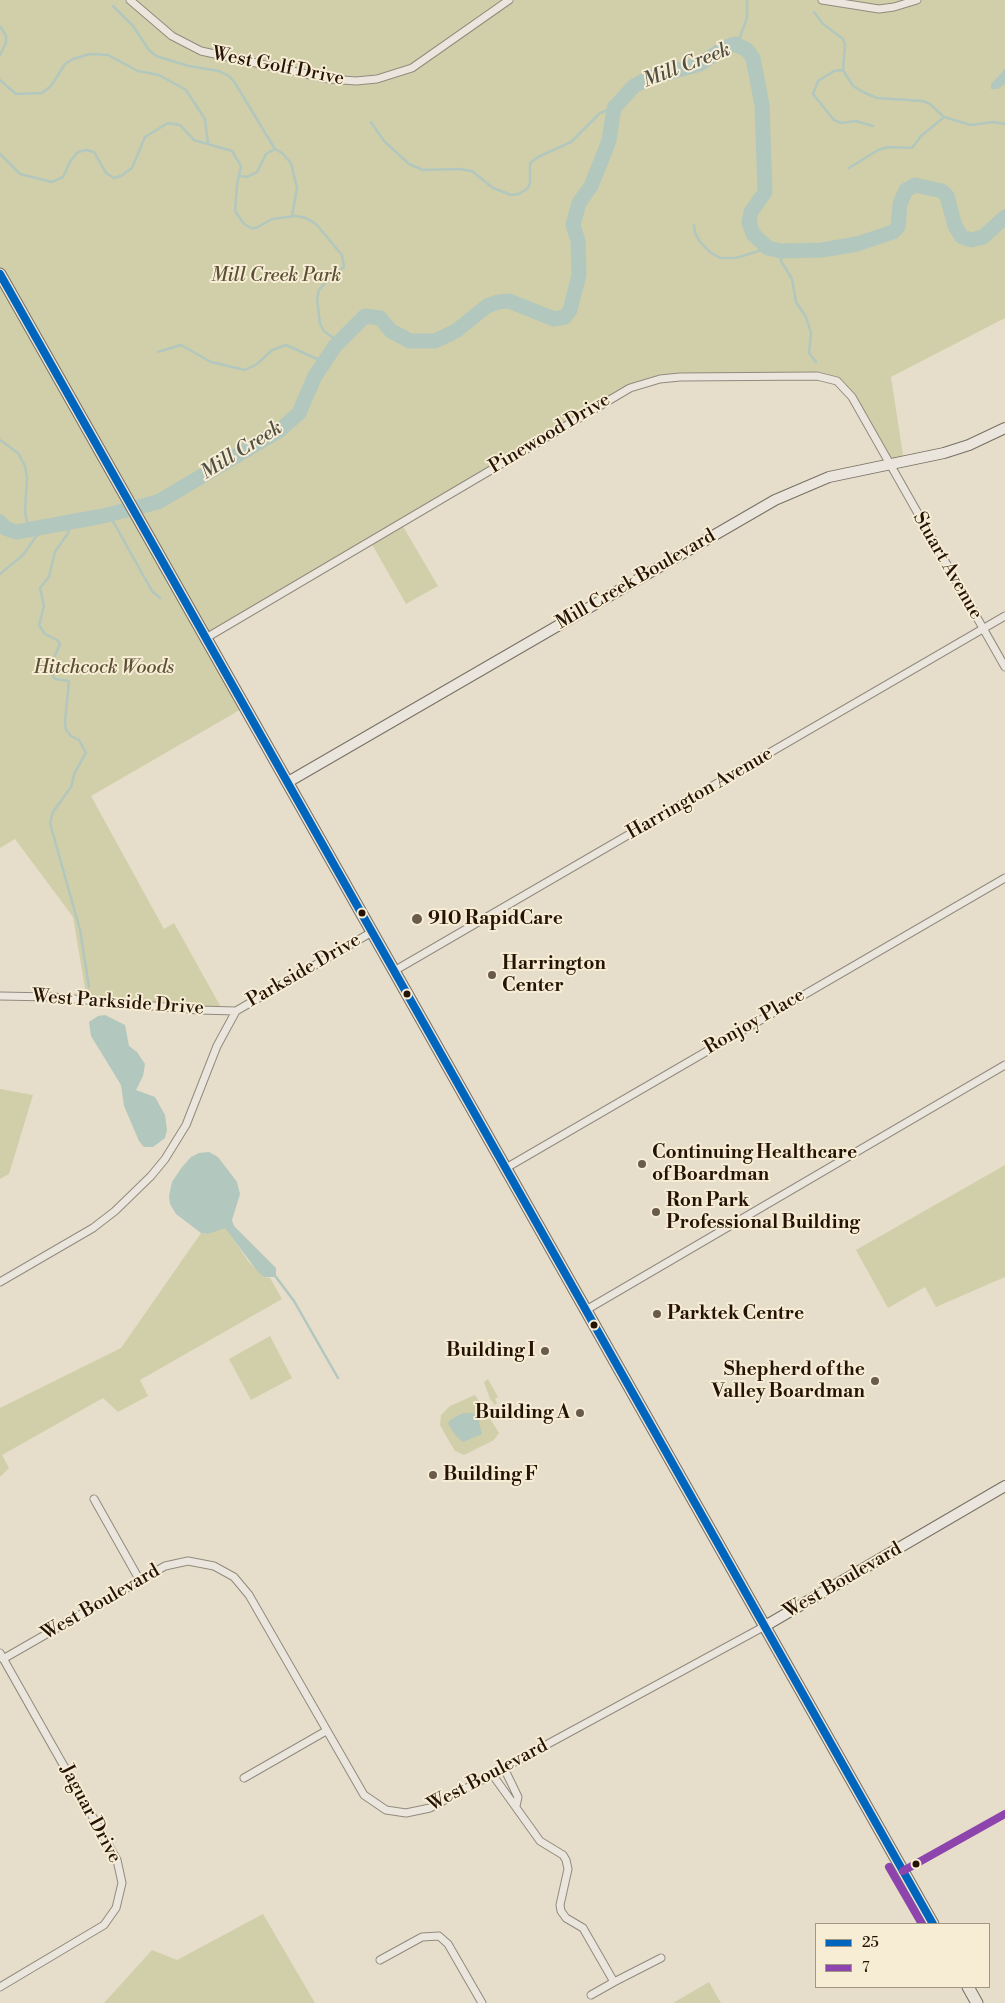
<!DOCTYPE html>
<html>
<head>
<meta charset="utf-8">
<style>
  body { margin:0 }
  #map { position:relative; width:1005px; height:2003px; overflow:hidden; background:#e6deca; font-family:"Libre Bodoni",serif }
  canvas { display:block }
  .legend { position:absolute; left:815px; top:1923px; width:175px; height:65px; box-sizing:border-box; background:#f7edd5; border:1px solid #a39682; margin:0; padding:6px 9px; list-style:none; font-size:15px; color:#251305 }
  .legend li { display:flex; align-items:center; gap:10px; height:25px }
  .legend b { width:25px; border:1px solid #a39682 }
</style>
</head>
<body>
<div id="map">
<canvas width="1005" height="2003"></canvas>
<ul class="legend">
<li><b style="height:6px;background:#0065bd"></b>25</li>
<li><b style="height:6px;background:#8e44ad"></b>7</li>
</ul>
</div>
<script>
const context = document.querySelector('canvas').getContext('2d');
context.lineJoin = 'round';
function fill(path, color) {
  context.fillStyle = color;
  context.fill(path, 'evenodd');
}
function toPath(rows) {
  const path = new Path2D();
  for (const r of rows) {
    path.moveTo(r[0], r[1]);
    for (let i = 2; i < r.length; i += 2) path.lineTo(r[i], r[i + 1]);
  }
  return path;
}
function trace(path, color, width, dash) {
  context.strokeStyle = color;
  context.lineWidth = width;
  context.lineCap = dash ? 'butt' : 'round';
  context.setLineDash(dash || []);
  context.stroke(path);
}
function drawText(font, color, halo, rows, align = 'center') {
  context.font = font + ' "Libre Bodoni",serif';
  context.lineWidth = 4;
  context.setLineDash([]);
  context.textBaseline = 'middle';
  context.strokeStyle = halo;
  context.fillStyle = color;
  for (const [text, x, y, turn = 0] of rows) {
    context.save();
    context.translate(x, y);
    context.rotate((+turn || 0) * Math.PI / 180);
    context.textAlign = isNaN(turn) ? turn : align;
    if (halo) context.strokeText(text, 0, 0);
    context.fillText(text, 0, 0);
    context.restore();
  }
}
fill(toPath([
  [0,0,1005,0,1005,318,891,377,904,462,889,464,852,397,830,378,680,377,643,382,401,523,438,586,406,604,370,541,206,638,245,707,91,796,164,929,174,923,223,1011,87,1000,73,917,15,839,0,848],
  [0,1089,33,1095,9,1174,0,1179],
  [1005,1165,1005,1277,936,1307,925,1287,888,1308,856,1250],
  [220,1228,225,1228,228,1231,248,1261,264,1277,270,1278,282,1299,140,1380,148,1396,118,1412,103,1398,2,1455,9,1468,0,1477,0,1408,121,1348,201,1233,208,1234],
  [270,1336,292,1378,251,1400,229,1359],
  [488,1379,498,1397,495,1399,497,1403,495,1405,490,1399,484,1382],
  [475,1395,499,1433,494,1440,464,1455,455,1451,449,1441,440,1425,441,1415,450,1406],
  [263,1914,315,2003,104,2003,152,1950,177,1960],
  [709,1982,721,2003,673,2003]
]), '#d1cfa9');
fill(toPath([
  [1005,69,1005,84,998,89,991,89,991,84],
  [105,1015,125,1025,129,1046,137,1052,145,1064,143,1076,136,1090,155,1097,165,1115,167,1130,165,1138,153,1147,144,1147,139,1141,124,1106,121,1085,91,1036,89,1022,98,1016],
  [209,1152,218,1157,237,1182,240,1194,232,1220,234,1226,276,1268,276,1277,264,1277,258,1272,225,1228,208,1234,201,1233,176,1214,170,1204,169,1196,172,1182,182,1167,191,1157,199,1153],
  [463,1413,473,1413,478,1418,482,1434,463,1442,456,1436,448,1424,450,1420]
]), '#b2c7bd');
trace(toPath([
  [113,6,133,26,149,50,156,56,189,66,219,71,229,76,235,83,275,149,282,153,291,163,297,188,292,216],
  [814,12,822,23,843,39,845,45,843,70,853,86,863,92,877,98,923,101,930,104,944,117,971,125,993,122,1005,124],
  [0,26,6,36,6,43,0,55],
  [737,45,747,18,747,0],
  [843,70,834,71,818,81,813,94,834,120,841,123,856,121,873,126],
  [0,80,16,94,42,93,51,86,65,64,73,59,90,54,108,55,138,71,159,75,186,90,205,119,208,144],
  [371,122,384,141,409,164,423,170,459,169,472,171,493,188,511,195,519,194,528,188,530,183,530,163,538,157,571,142,600,113,614,108],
  [0,154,20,174,52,182,63,177,71,160,78,152,86,150,94,152,106,173,114,178,121,176,132,168,145,137,168,123,180,125,194,140,232,151,241,166,237,185,235,211,244,224,251,228,256,228,272,219,296,216,306,218,316,224,342,255,344,267,328,280,319,290,317,299,320,324,324,331,339,342],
  [849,168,878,150,888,147,912,148,921,136,943,118],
  [240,176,247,177,257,172,266,154,275,149],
  [694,225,695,233,701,243,710,252,720,258,736,258,768,248],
  [781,251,781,261,792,279,796,302,806,317,811,333,809,353,816,362],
  [158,352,181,345,211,362,245,370,257,364,272,350,286,345,324,362],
  [0,440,18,453,25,466,27,477,25,512,29,530],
  [109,514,152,591,160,598],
  [72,522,68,533,55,552,49,577,40,588,44,606,39,625,45,634,57,640,60,644,49,670,55,679,69,681,65,722,66,730,71,736,79,740,86,753,75,772,71,787,53,812,50,823,80,930,89,987],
  [0,574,23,555,42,528],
  [276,1277,294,1301,338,1378]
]), '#b2c7bd', 2.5);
trace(toPath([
  [0,522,5,528,16,532,103,516,158,502,280,430,299,413,315,376,335,346,365,316,380,318,391,331,410,341,435,341,456,331,487,306,498,302,509,301,554,319,565,317,570,310,579,275,578,241,573,225,579,203,591,186,609,141,614,108,634,86,649,78,700,64,724,48,735,44,747,50,753,58,762,105,765,192,751,212,749,222,753,234,768,248,781,251,822,250,857,244,893,232,898,227,900,204,906,190,915,185,942,191,947,196,955,226,962,237,971,240,983,237,1005,217]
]), '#b2c7bd', 15);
const street = toPath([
  [130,0,172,36,201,51,329,79,356,81,377,79,412,68,509,0],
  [822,0,879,9,894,7,917,0],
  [206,638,630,388,660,379,680,377,817,376,837,381,852,397,1005,667],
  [394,971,1005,616],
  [0,996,52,997,198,1010,236,1011],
  [236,1011,372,932],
  [506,1168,1005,878],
  [0,1282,93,1228,115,1211,151,1176,165,1159,186,1125,217,1046,236,1011],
  [586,1310,1005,1065],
  [94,1499,139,1579],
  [0,1653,117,1860,122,1883,116,1908,104,1925,0,1987],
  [3,1659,165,1566,188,1561,214,1566,234,1577,249,1595,364,1795,386,1810,406,1813,430,1808,765,1626],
  [504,1768,518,1797,516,1806],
  [492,1774,540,1841,563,1855,566,1860,568,1869,560,1905,561,1911,566,1918,583,1928,614,1982,661,1958],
  [244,1778,326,1731],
  [380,1960,422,1937,439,1936,448,1944,482,2003],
  [591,1995,614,1982]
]);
const secondary = toPath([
  [288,782,775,500,829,477,944,453,969,445,1005,428],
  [765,1626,1005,1486]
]);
const primary = toPath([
  [0,274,933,1924],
  [968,1987,977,2003]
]);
trace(street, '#918a7e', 9);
trace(secondary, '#766f63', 12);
trace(primary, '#766f63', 13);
trace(street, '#ebe6dd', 7);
trace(secondary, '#ebe6dd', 10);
trace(primary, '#e8e2d7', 11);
trace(toPath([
  [0,274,933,1924]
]), '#0065bd', 8);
trace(toPath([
  [889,1867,922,1924],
  [903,1871,1005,1814]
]), '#8e44ad', 8);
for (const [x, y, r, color] of [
  [362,913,4.5,"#251305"],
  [417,919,6,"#695a4a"],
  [492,975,5,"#695a4a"],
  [407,994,4.5,"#251305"],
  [642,1164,5,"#695a4a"],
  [656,1212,5,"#695a4a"],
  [657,1314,5,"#695a4a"],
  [594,1325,4.5,"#251305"],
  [545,1351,5,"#695a4a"],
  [875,1381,5,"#695a4a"],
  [580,1413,5,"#695a4a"],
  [433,1475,5,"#695a4a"],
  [916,1864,4.5,"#251305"]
]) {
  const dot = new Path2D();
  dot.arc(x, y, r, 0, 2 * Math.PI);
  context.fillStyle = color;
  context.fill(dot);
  trace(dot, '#f7edd5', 2);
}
drawText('19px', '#251305', '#f7edd5', [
  ["West Golf Drive",278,67,11],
  ["Pinewood Drive",550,434,-31],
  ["Stuart Avenue",947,566,60],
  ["Mill Creek Boulevard",636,580,-30],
  ["Harrington Avenue",700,794,-30],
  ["Parkside Drive",304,971,-30],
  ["West Parkside Drive",118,1003,4],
  ["Ronjoy Place",755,1022,-30],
  ["West Boulevard",843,1581,-30],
  ["West Boulevard",101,1603,-30],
  ["West Boulevard",488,1776,-28],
  ["Jaguar Drive",90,1814,62]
]);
drawText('italic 19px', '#5b5035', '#f7edd5', [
  ["Mill Creek Park",276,276],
  ["Hitchcock Woods",104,668]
]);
drawText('bold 19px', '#251305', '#f7edd5', [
  ["910 RapidCare",428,919],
  ["Harrington",502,964],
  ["Center",502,986],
  ["Continuing Healthcare",652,1153],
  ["of Boardman",652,1175],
  ["Ron Park",666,1201],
  ["Professional Building",666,1223],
  ["Parktek Centre",667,1314],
  ["Building I",535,1351,"right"],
  ["Shepherd of the",865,1370,"right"],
  ["Valley Boardman",865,1392,"right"],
  ["Building A",570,1413,"right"],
  ["Building F",443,1475]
], 'left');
drawText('italic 20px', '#4f4e43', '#f7edd5', [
  ["Mill Creek",687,66,-21],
  ["Mill Creek",242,451,-32]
]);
</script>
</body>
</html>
